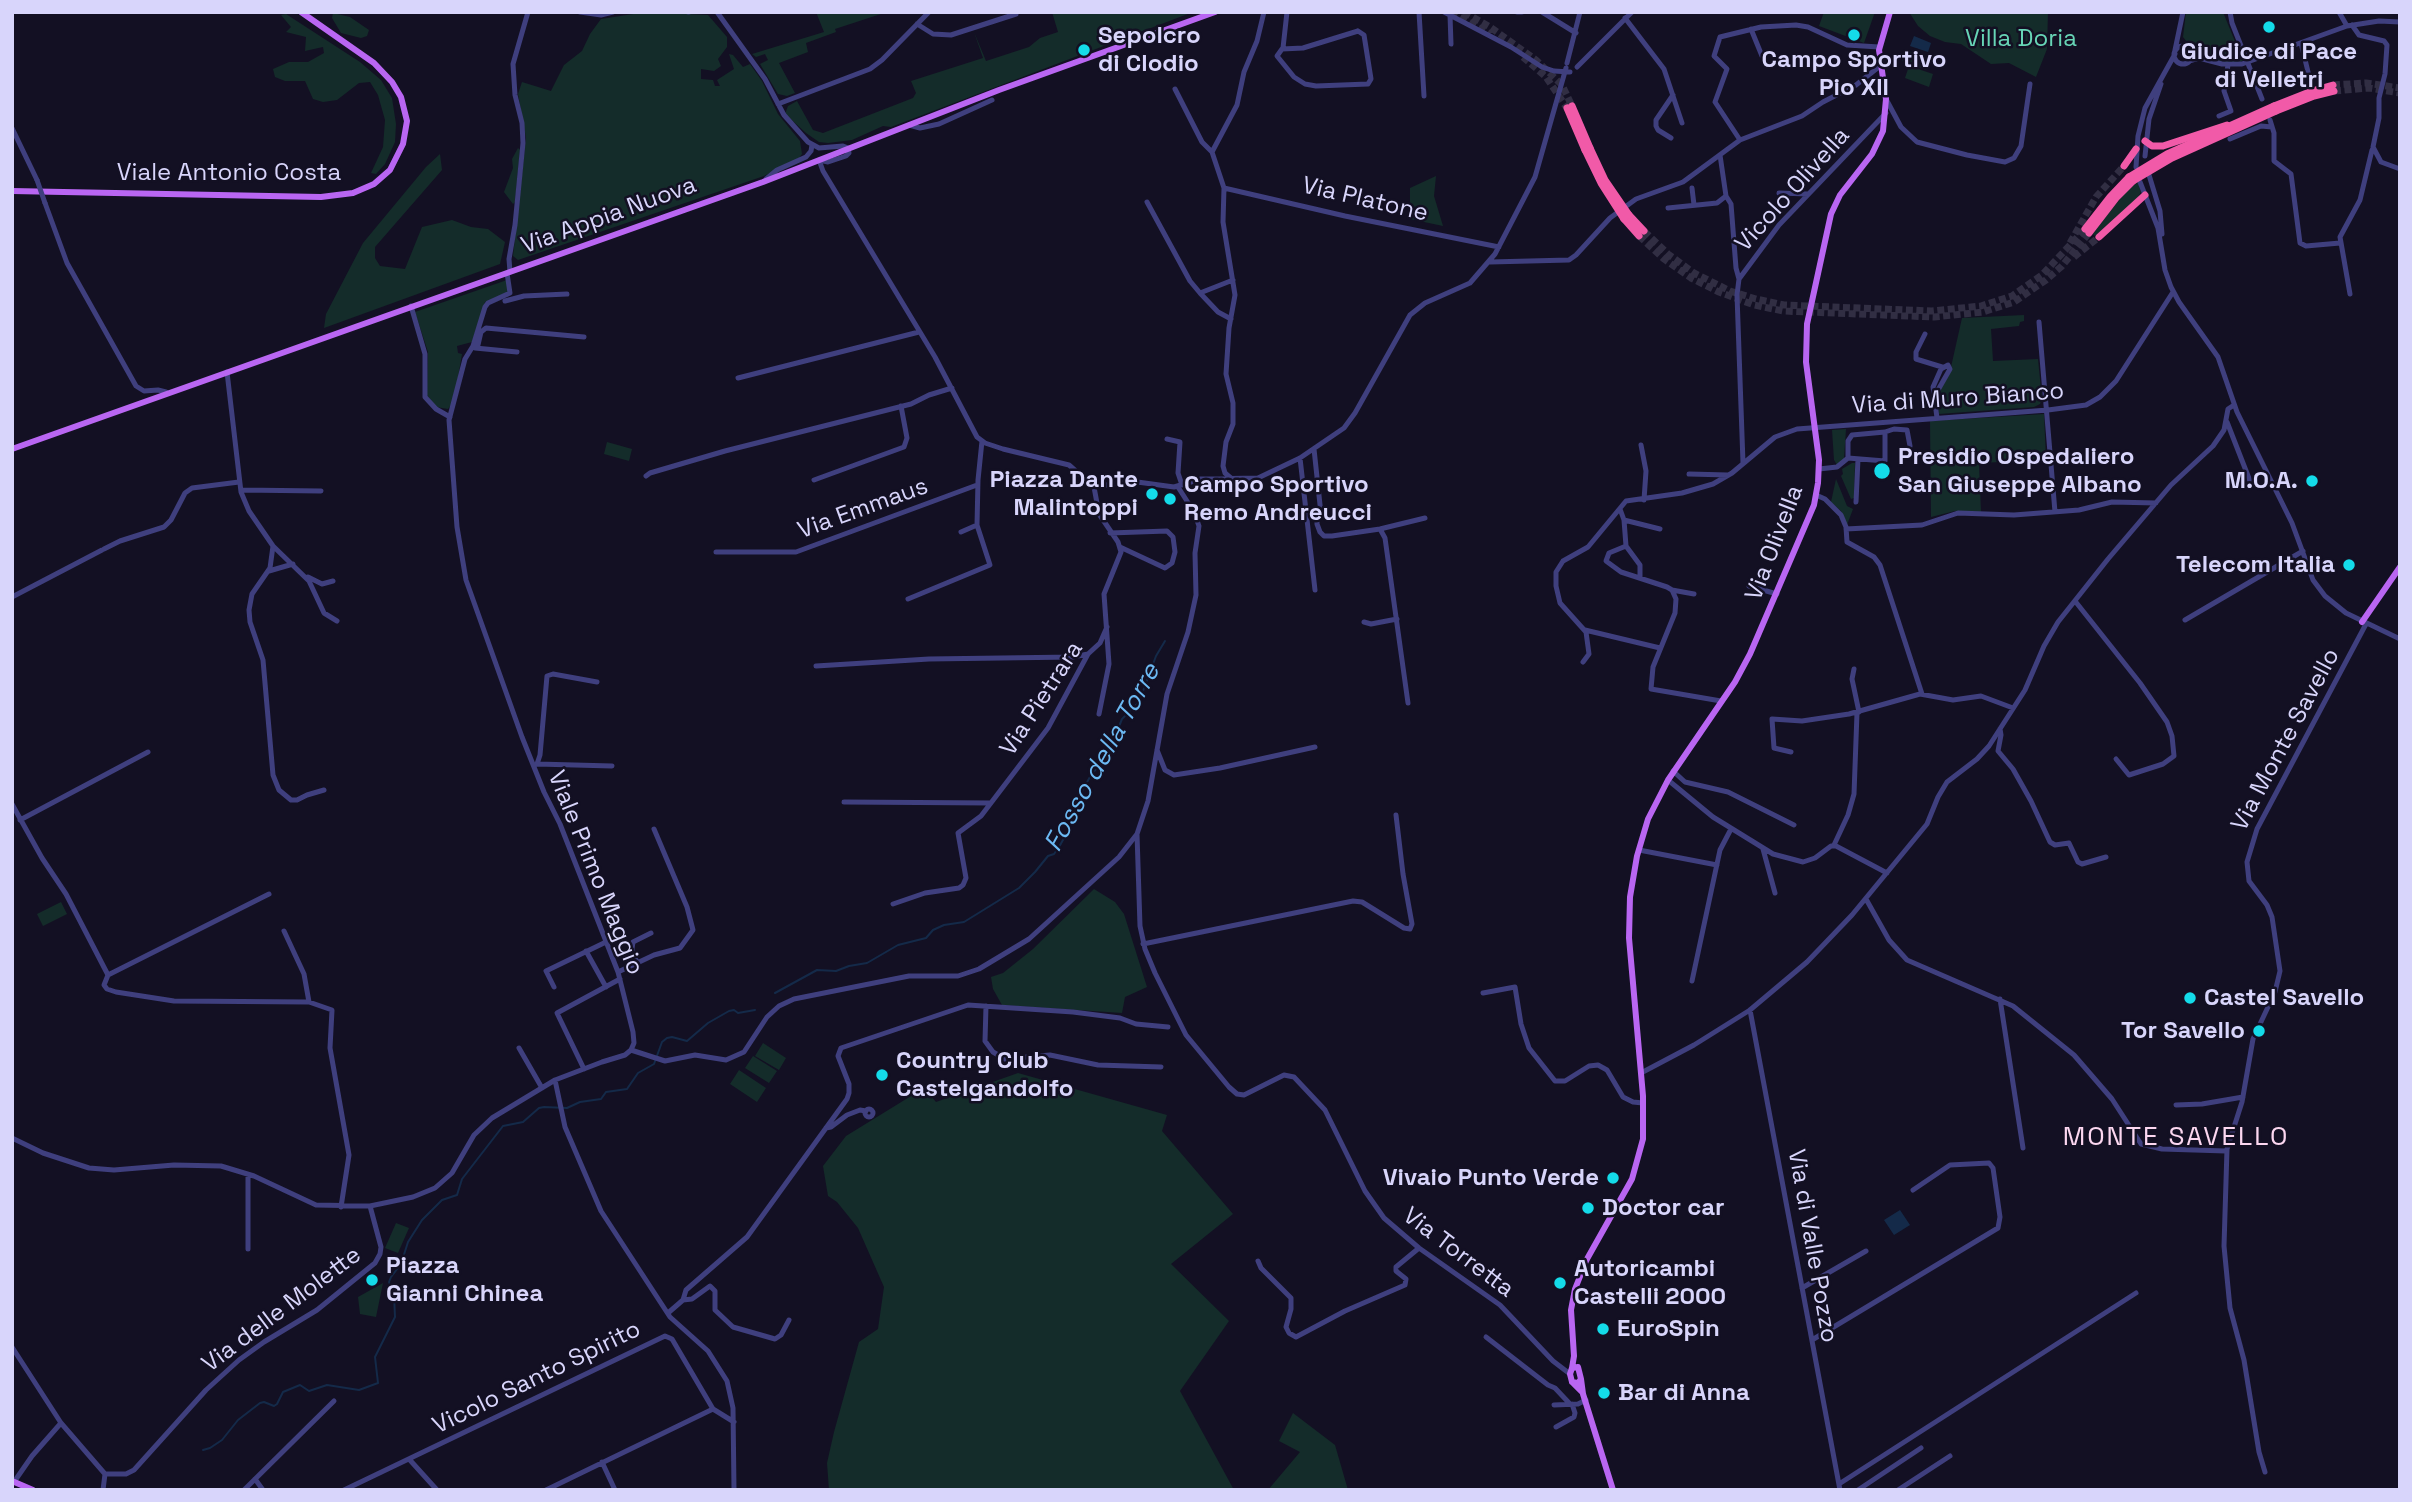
<!DOCTYPE html>
<html>
<head>
<meta charset="utf-8">
<style>
  body { margin:0 }
  #map { position:relative; width:2412px; height:1502px; overflow:hidden; background:#131023; font-family:"Space Grotesk",sans-serif }
  canvas { display:block }
  .frame { position:absolute; inset:0; border:14px solid #d8d5fb; pointer-events:none }
</style>
</head>
<body>
<div id="map">
<canvas width="2412" height="1502"></canvas>
<div class="frame"></div>
</div>
<script>
const context = document.querySelector('canvas').getContext('2d');
context.lineJoin = 'round';
function fill(path, color) {
  context.fillStyle = color;
  context.fill(path, 'evenodd');
}
function toPath(rows) {
  const path = new Path2D();
  for (const r of rows) {
    if (r.length === 3) {
      path.moveTo(r[0] + r[2], r[1]);
      path.arc(r[0], r[1], r[2], 0, 2 * Math.PI);
      continue;
    }
    path.moveTo(r[0], r[1]);
    for (let i = 2; i < r.length; i += 2) path.lineTo(r[i], r[i + 1]);
  }
  return path;
}
function trace(path, color, width, dash) {
  context.strokeStyle = color;
  context.lineWidth = width;
  context.lineCap = dash ? 'butt' : 'round';
  context.setLineDash(dash || []);
  context.stroke(path);
}
function drawText(font, color, halo, rows, align = 'center') {
  context.font = font + ' "Space Grotesk",sans-serif';
  context.lineWidth = 5;
  context.setLineDash([]);
  context.textBaseline = 'middle';
  context.strokeStyle = halo;
  context.fillStyle = color;
  for (const [text, x, y, turn = 0] of rows) {
    context.save();
    context.translate(x, y);
    context.rotate((+turn || 0) * Math.PI / 180);
    context.textAlign = isNaN(turn) ? turn : align;
    if (halo) context.strokeText(text, 0, 0);
    context.fillText(text, 0, 0);
    context.restore();
  }
}
fill(toPath([
  [646,12,708,15,727,37,727,47,718,59,721,66,714,71,701,69,701,79,713,80,715,86,720,86,717,80,734,69,729,54,733,55,743,67,750,64,762,81,778,114,800,141,802,154,799,158,764,176,518,260,513,256,526,138,518,94,522,82,551,91,564,65,582,51,590,34,601,19],
  [816,12,887,12,835,29,836,32,806,43,808,52,779,63,795,93,787,96,778,94,760,64,768,60,765,54,756,57,752,54,824,32],
  [1052,12,1193,12,891,127,883,126,852,140,828,143,819,142,806,133,785,114,788,106,797,101,813,130,823,133,913,98,916,93,911,81,983,58,974,32,986,61,1029,47,1040,38,1058,32],
  [1824,12,1875,12,1864,43,1819,26],
  [1909,12,2048,12,2047,49,2036,77,2009,63,1991,64,1961,44,1945,42,1930,36,1918,26],
  [2186,12,2223,12,2243,61,2228,63,2208,57,2187,42,2183,37],
  [333,13,350,17,369,30,367,36,361,38,341,33,332,18],
  [286,14,360,62,381,80,392,98,396,124,395,142,385,164,376,174,371,173,383,147,385,120,378,95,370,82,359,83,337,100,323,102,313,99,305,81,285,81,275,77,273,69,289,62,308,62,324,53,323,47,305,51,306,37,286,32,291,27,281,15],
  [1906,50,1931,59,1926,70,1902,61],
  [1909,66,1933,74,1929,87,1905,78],
  [518,148,520,150,515,202,513,204,504,192,513,168,512,159],
  [440,154,442,170,375,247,375,258,380,266,405,269,422,227,452,220,471,227,488,229,505,242,500,264,324,328,326,314,363,243,426,167],
  [1436,176,1434,196,1443,226,1410,219,1410,188],
  [2138,182,2141,192,2137,199,2095,236,2093,234,2109,212,2128,190],
  [507,280,509,290,505,296,485,302,472,342,457,346,458,353,462,354,454,401,448,409,436,407,427,395,428,352,415,312],
  [2024,315,2024,321,2020,322,2019,326,1991,329,1993,361,2038,359,2042,399,2040,404,2034,407,1939,414,1936,396,1951,367,1962,318],
  [2044,414,2046,460,1979,463,1981,512,1955,511,1931,517,1930,421],
  [1846,429,1844,459,1837,465,1834,460,1832,430],
  [607,442,632,449,629,461,604,454],
  [1852,463,1855,463,1854,498,1851,499,1841,476,1843,474,1842,469],
  [1836,479,1847,506,1853,509,1847,525,1841,511,1831,502],
  [1094,889,1115,902,1124,914,1147,987,1125,997,1122,1013,1002,1005,993,989,991,977,1003,973,1033,949],
  [61,902,67,914,43,926,37,914],
  [763,1043,786,1058,779,1070,755,1056],
  [753,1056,777,1071,769,1083,745,1068],
  [739,1070,766,1088,757,1102,730,1084],
  [1018,1073,1167,1115,1162,1131,1233,1214,1171,1264,1229,1321,1180,1391,1234,1490,829,1490,827,1463,834,1432,859,1342,878,1329,884,1287,858,1228,837,1202,828,1196,823,1166,846,1136,924,1088,936,1102],
  [396,1223,409,1228,398,1253,385,1248],
  [383,1283,376,1317,360,1314,358,1297],
  [1293,1413,1335,1445,1348,1490,1268,1490,1300,1452,1279,1441]
]), '#142c2a');
fill(toPath([
  [1914,36,1931,43,1928,52,1910,46],
  [1900,1210,1910,1225,1894,1235,1884,1220]
]), '#142a49');
trace(toPath([
  [775,993,817,970,836,971,849,966,867,963,898,945,926,938,933,930,944,925,964,922,1019,888,1035,872,1048,856,1054,854,1059,847,1068,831,1080,795,1091,775,1107,756,1122,719,1139,702,1156,656,1165,641],
  [203,1450,210,1448,222,1440,238,1420,260,1403,264,1402,274,1406,277,1404,283,1392,300,1385,309,1391,327,1385,359,1390,378,1383,375,1357,395,1317,394,1295,389,1282,391,1277,401,1264,408,1242,422,1220,442,1200,457,1195,462,1179,503,1126,523,1122,539,1108,544,1107,567,1108,580,1102,601,1099,606,1092,627,1089,638,1073,654,1064,662,1042,667,1038,672,1037,687,1041,708,1023,729,1011,734,1010,738,1013,755,1010]
]), '#142a49', 2);
trace(toPath([
  [1451,12,1490,34],
  [1464,12,1490,27,1536,60,1562,85,1572,106],
  [1523,57,1546,77,1567,108],
  [2333,85,2366,83,2400,88],
  [2334,91,2369,88,2400,93],
  [1644,231,1668,254,1694,273,1730,291,1756,299,1784,305,1932,311,1981,306,2012,296,2042,275,2085,229],
  [1639,236,1664,259,1691,278,1719,292,1754,305,1783,311,1934,317,1983,312,2014,302,2046,280,2062,266,2089,233],
  [2070,243,2096,197,2124,166],
  [2074,257,2099,237]
]), '#312e43', 7, [7, 3.5]);
trace(toPath([
  [580,12,601,15,613,12],
  [688,12,689,12],
  [717,12,765,79,784,115,808,142,819,148,843,146,848,148,849,153,846,156,828,162,819,160,823,171,935,357,977,437,985,443,1003,449,1069,465,1094,487,1130,481,1174,487,1201,479,1258,478,1300,458,1344,428,1355,413,1410,315,1425,303,1470,283,1495,254,1535,177,1566,68],
  [1419,12,1424,96],
  [1444,12,1511,47,1542,67,1554,71,1570,72],
  [1517,12,1522,12],
  [1542,12,1576,33],
  [2230,12,2232,23,2262,99],
  [2339,12,2347,26],
  [1450,15,1451,44],
  [1625,18,1664,69,1682,123],
  [917,24,933,34,951,35,1016,14,1015,12],
  [2352,25,2359,35,2384,41,2387,45,2385,74,2379,98,2379,118,2373,147,2381,162,2400,169],
  [1751,29,1762,56],
  [1358,31,1364,35,1371,79,1368,84,1316,86,1305,84,1294,77,1277,56,1282,49,1303,48,1358,31],
  [2301,43,2310,80],
  [2183,55,9],
  [1283,48,1287,12],
  [2175,50,2183,12],
  [2189,61,2199,58,2222,64,2242,64,2347,26,2379,21,2400,22],
  [1567,63,1580,12],
  [1577,67,1632,12],
  [1175,89,1202,142,1212,152,1224,188,1223,222,1235,295,1229,328,1226,374,1233,403,1233,424,1226,442,1223,466,1225,473,1232,479],
  [1886,99,1901,127,1917,142,1967,155,2005,162,2014,158,2021,146,2030,84],
  [778,104,870,69,882,60,929,12],
  [2219,116,2231,111,2224,91,2228,65],
  [2270,120,2274,133,2274,161,2291,174,2300,243,2306,246,2340,243],
  [909,125,920,128,939,124,992,100],
  [12,128,37,180],
  [1671,138,1658,130,1656,126,1656,120,1673,95],
  [2230,139,2261,126,2272,127],
  [1740,140,1715,102,1727,69,1714,56,1720,37,1761,27,1796,25,1808,27,1847,45,1879,47],
  [1212,152,1237,105,1244,72,1257,41,1264,12],
  [1720,155,1726,196,1731,204,1736,268,1739,279],
  [2145,156,2149,119,2161,84],
  [2136,167,2138,136,2145,108,2175,54],
  [2149,175,2160,211,2162,234],
  [766,179,777,170,806,157,811,151,812,145],
  [2140,182,2158,228,2165,270,2171,287,2179,302,2218,357,2237,412,2292,523,2313,580,2325,596,2346,613,2400,639],
  [1224,188,1345,216,1499,247],
  [1692,188,1694,205],
  [1779,193,1808,194],
  [1147,202,1190,281,1200,293],
  [45,203,67,263,136,386,144,391,158,390,166,392],
  [1668,208,1717,203,1726,196],
  [1490,262,1569,260,1576,255,1610,218,1636,199,1683,182,1740,140,1802,116,1823,102,1856,85,1880,66],
  [510,272,509,259,515,225,523,143,522,123,515,95,513,64,528,12],
  [2350,294,2340,237,2360,200,2372,150],
  [505,301,524,296,567,294],
  [411,306,425,354,425,397,436,409,450,417],
  [1231,319,1218,312,1200,293,1233,280],
  [2039,322,2055,512],
  [1925,334,1916,352,1916,359,1942,367],
  [517,352,475,348,473,346,478,345,481,332,486,328,584,337],
  [227,372,241,492,249,511,273,546,270,568,252,594,249,610,250,622,263,660,273,775,279,790,291,800,297,800,307,795,324,790],
  [738,378,919,332],
  [1934,397,1950,369,1948,365,1941,369,1933,387,1937,418],
  [2227,422,2250,481],
  [1885,432,1894,429,1907,430,1910,446],
  [1167,439,1180,442,1178,473,1182,485],
  [1641,445,1646,471,1644,500],
  [1314,449,1321,514,1317,518,1317,524,1320,532,1324,536,1332,536,1380,529,1425,518],
  [1300,458,1315,590],
  [1743,463,1737,295,1739,279,1779,225,1886,113],
  [1819,469,1837,467,1848,458,1885,461,1885,432,1852,435,1848,441,1848,458],
  [1689,474,1728,475],
  [646,476,650,473,725,451,911,404,929,395,952,388],
  [814,480,904,447,907,438,901,406],
  [1094,487,1099,514,1118,542,1121,552,1104,594,1109,664,1099,714],
  [1178,487,1194,512,1199,526,1195,553,1196,595,1188,632,1167,694,1148,801,1137,834,1140,926,1145,949,1155,973,1186,1035,1229,1087,1237,1094,1244,1095,1284,1075,1294,1077,1325,1110,1365,1191,1384,1218,1419,1248,1500,1305,1553,1361,1570,1374],
  [241,490,321,491],
  [1816,495,1825,499,1841,515,1846,527,1847,542,1874,557,1880,565,1922,694],
  [1856,502,1858,459],
  [1620,509,1624,520,1626,546,1640,565,1640,577],
  [1624,520,1660,529],
  [1380,529,1385,538,1408,703],
  [1846,529,1922,525,1958,513,2014,515,2079,510,2112,502,2156,503],
  [961,532,977,525],
  [1110,533,1167,531,1173,537,1175,552,1172,563,1165,568,1120,547],
  [273,546,309,581,324,613,337,621],
  [1626,546,1609,553,1606,561,1621,572,1667,587,1672,590,1676,599,1675,613,1653,667,1651,689,1721,701],
  [104,549,120,541,164,527,171,520,185,493,192,488,239,482],
  [716,552,796,552,977,485],
  [269,571,293,564],
  [308,577,322,584,333,581],
  [1749,586,1777,594],
  [1672,590,1694,594],
  [12,597,102,550],
  [908,599,990,565,977,525,978,480,982,441],
  [2075,601,2140,683,2167,722,2172,736,2174,756,2163,764,2129,775,2116,759],
  [2185,620,2303,551],
  [1364,622,1371,624,1397,619],
  [1585,630,1660,648],
  [1583,662,1589,654,1586,632,1560,603,1556,586,1556,572,1563,561,1588,547,1626,501,1682,493,1713,484,1732,473,1775,437,1797,429,2048,410,2086,405,2100,397,2116,381,2173,292],
  [816,666,929,659,1073,657,1088,654],
  [1854,669,1852,679,1859,712],
  [2000,729,2001,735,1998,751,2013,769,2031,801,2050,842,2055,845,2069,843,2078,862,2082,864,2106,857],
  [1157,750,1165,770,1174,775,1220,768,1315,747],
  [1791,752,1774,748,1772,719,1802,721,1849,714,1920,694,1953,700,1981,696,2013,708],
  [537,764,612,766],
  [534,765,537,764,540,755,547,676,553,674,597,682],
  [1673,771,1685,782,1728,792,1794,825],
  [1668,780,1713,817,1773,854,1803,862,1815,858,1831,846,1836,846,1887,873],
  [844,802,991,803],
  [12,804,42,858,66,894,108,975],
  [20,820,148,752],
  [1834,845,1848,815,1854,794,1857,713],
  [1763,849,1775,893],
  [1639,850,1717,865],
  [269,894,108,975,104,985,107,989,116,992,174,1001,309,1002,332,1010,330,1048,349,1155,341,1207],
  [1866,899,1889,940,1907,960,2013,1006,2074,1055,2112,1099,2141,1144,2162,1149,2226,1151],
  [893,904,925,893,959,888,963,885,966,878,958,833,981,816,1048,728,1088,654,1100,643,1107,627],
  [284,931,304,974,309,1002],
  [1143,944,1353,901,1362,902,1404,928,1410,929,1412,924,1403,874,1396,815],
  [586,951,606,987],
  [637,963,632,949,633,942,651,933],
  [618,972,654,955,680,948,693,930,687,907,654,829],
  [1692,981,1720,850,1731,829],
  [554,987,546,971,606,942],
  [1483,993,1515,987,1521,1024,1529,1048,1555,1081,1565,1081,1589,1066,1598,1065,1607,1070,1623,1097,1633,1102,1643,1103],
  [2000,999,2023,1148],
  [986,1006,985,1041,993,1052,1005,1059,1050,1055,1098,1065,1161,1067],
  [1750,1010,1840,1490],
  [519,1048,542,1088],
  [631,1050,665,1061,695,1055,726,1060,744,1052,767,1017,779,1006,794,999,909,976,958,976,979,969,1029,939,1119,857,1137,834],
  [584,1069,557,1013,620,979],
  [1641,1073,1694,1045,1750,1010,1807,962,1852,915,1927,824,1938,797,1947,782,1977,759,1989,746,2025,690,2044,646,2058,622,2108,559,2171,485,2213,446,2224,430,2228,409,2234,405],
  [555,1080,565,1127,601,1211,670,1317,708,1351,727,1381,733,1408,734,1490],
  [2176,1105,2202,1104,2243,1097],
  [869,1113,4],
  [826,1128,831,1127,847,1115,860,1110,866,1111],
  [12,1138,43,1153,89,1168,114,1170,174,1165,221,1166,254,1176,316,1205,370,1206,413,1197,435,1188,452,1173,474,1135,492,1118,555,1080,602,1062,625,1055,631,1050,634,1043,633,1032,618,972,560,824,544,792,522,737,466,580,457,527,449,420,465,359,473,346,485,307,488,303,510,293,507,273],
  [248,1249,248,1174],
  [1258,1261,1261,1268,1291,1298,1291,1309,1286,1327,1289,1333,1296,1337,1345,1311,1405,1285,1406,1279,1396,1271,1396,1267,1419,1248],
  [1802,1288,1866,1251],
  [683,1300,686,1290,747,1237,847,1099,849,1093,849,1084,838,1056,841,1048,968,1005,1073,1012,1120,1018,1136,1024,1168,1027],
  [668,1313,683,1300,692,1299,710,1286,715,1291,715,1310,733,1327,775,1339,781,1335,789,1320],
  [1486,1337,1548,1385,1555,1388,1570,1404],
  [1812,1340,1998,1228,2000,1217,1993,1168,1989,1163,1950,1165,1913,1190],
  [12,1347,61,1423,105,1474,103,1490],
  [1554,1405,1578,1404,1586,1400],
  [1556,1427,1574,1417,1575,1413,1572,1404],
  [409,1459,437,1490],
  [602,1462,615,1490],
  [2265,1472,2259,1452,2244,1360,2230,1308,2224,1246,2227,1149,2242,1102,2253,1039,2275,992,2280,971,2272,917,2267,905,2249,881,2247,862,2257,829,2366,624],
  [105,1474,126,1474,134,1470,206,1390,239,1360,264,1342,317,1310,375,1263,380,1254,381,1247,370,1206],
  [255,1479,263,1490],
  [14,1482,32,1456,61,1423],
  [1839,1484,2136,1293],
  [244,1490,334,1401],
  [344,1490,665,1336,672,1339,713,1409],
  [546,1490,713,1409,734,1422],
  [1858,1490,1921,1448],
  [1898,1490,1950,1456]
]), '#3f3f7e', 5);
trace(toPath([
  [12,191,321,197,353,193,374,184,390,170,403,144,407,121,401,97,392,82,374,63,301,12],
  [12,449,763,182,999,90,1215,12],
  [2362,622,2400,567],
  [1572,1368,1574,1356,1571,1310,1575,1289,1587,1259,1632,1179,1643,1139,1643,1096,1629,938,1630,897,1637,856,1648,819,1668,780,1735,682,1750,654,1814,505,1818,483,1819,460,1806,362,1807,324,1831,214,1840,195,1872,154,1883,131,1886,99,1879,50,1890,12],
  [1581,1379,1583,1394,1613,1490],
  [1572,1382,1578,1383,1581,1379,1578,1367,1572,1368,1570,1374,1572,1382,1582,1392],
  [12,1481,33,1490]
]), '#b966f2', 6);
trace(toPath([
  [1572,106,1590,148],
  [2274,106,2312,91,2333,85],
  [1567,108,1585,150],
  [2276,111,2314,96,2334,91],
  [2145,141,2152,146,2163,146,2227,125],
  [2124,166,2136,149],
  [1629,215,1644,231],
  [1624,219,1639,236],
  [2085,229,2110,197,2129,177],
  [2089,233,2116,198,2133,181],
  [2099,237,2145,195]
]), '#f15aa8', 7);
trace(toPath([
  [37,180,45,203]
]), '#3f3f7e', 5);
trace(toPath([
  [1590,148,1605,180,1629,215],
  [1585,150,1601,183,1624,219],
  [2129,177,2167,154,2274,106],
  [2133,181,2172,158,2276,111]
]), '#f15aa8', 7);
for (const [x, y, r, color] of [
  [2269,27,7,"#14dbe9"],
  [1854,35,7,"#14dbe9"],
  [1084,50,7,"#14dbe9"],
  [1882,471,9,"#14dbe9"],
  [2312,481,7,"#14dbe9"],
  [1152,494,7,"#14dbe9"],
  [1170,499,7,"#14dbe9"],
  [2349,565,7,"#14dbe9"],
  [2190,998,7,"#14dbe9"],
  [2259,1031,7,"#14dbe9"],
  [882,1075,7,"#14dbe9"],
  [1613,1178,7,"#14dbe9"],
  [1588,1208,7,"#14dbe9"],
  [372,1280,7,"#14dbe9"],
  [1560,1283,7,"#14dbe9"],
  [1603,1329,7,"#14dbe9"],
  [1604,1393,7,"#14dbe9"]
]) {
  const dot = new Path2D();
  dot.arc(x, y, r, 0, 2 * Math.PI);
  context.fillStyle = color;
  context.fill(dot);
  trace(dot, '#131023', 2.5);
}
drawText('bold 24px', '#d8d5fb', '#131023', [
  ["Sepolcro",1098,36],
  ["di Clodio",1098,64],
  ["Giudice di Pace",2269,52,"center"],
  ["di Velletri",2269,80,"center"],
  ["Campo Sportivo",1854,60,"center"],
  ["Pio XII",1854,88,"center"],
  ["Presidio Ospedaliero",1898,457],
  ["San Giuseppe Albano",1898,485],
  ["Piazza Dante",1138,480,"right"],
  ["Malintoppi",1138,508,"right"],
  ["M.O.A.",2298,481,"right"],
  ["Campo Sportivo",1184,485],
  ["Remo Andreucci",1184,513],
  ["Telecom Italia",2335,565,"right"],
  ["Castel Savello",2204,998],
  ["Tor Savello",2245,1031,"right"],
  ["Country Club",896,1061],
  ["Castelgandolfo",896,1089],
  ["Vivaio Punto Verde",1599,1178,"right"],
  ["Doctor car",1602,1208],
  ["Piazza",386,1266],
  ["Gianni Chinea",386,1294],
  ["Autoricambi",1574,1269],
  ["Castelli 2000",1574,1297],
  ["EuroSpin",1617,1329],
  ["Bar di Anna",1618,1393]
], 'left');
drawText('24px', '#67d5b6', '#131023', [
  ["Villa Doria",2021,39]
]);
drawText('24px', '#d8d5fb', '#131023', [
  ["Viale Antonio Costa",229,173],
  ["Vicolo Olivella",1793,190,-48],
  ["Via Platone",1365,200,13],
  ["Via Appia Nuova",609,216,-20],
  ["Via di Muro Bianco",1958,399,-4],
  ["Via Emmaus",863,509,-20],
  ["Via Olivella",1775,543,-69],
  ["Via Pietrara",1042,699,-57],
  ["Via Monte Savello",2286,740,-62],
  ["Viale Primo Maggio",595,873,68],
  ["Via di Valle Pozzo",1812,1246,80],
  ["Via Torretta",1458,1253,37],
  ["Via delle Molette",282,1310,-37],
  ["Vicolo Santo Spirito",537,1378,-26]
]);
drawText('italic 26px', '#6cb9f3', '#131023', [
  ["Fosso della Torre",1103,758,-61]
]);
context.letterSpacing = '2px';
drawText('26px', '#fcd7f0', '#131023', [
  ["MONTE SAVELLO",2176,1138]
]);
context.letterSpacing = '0px';
</script>
</body>
</html>
